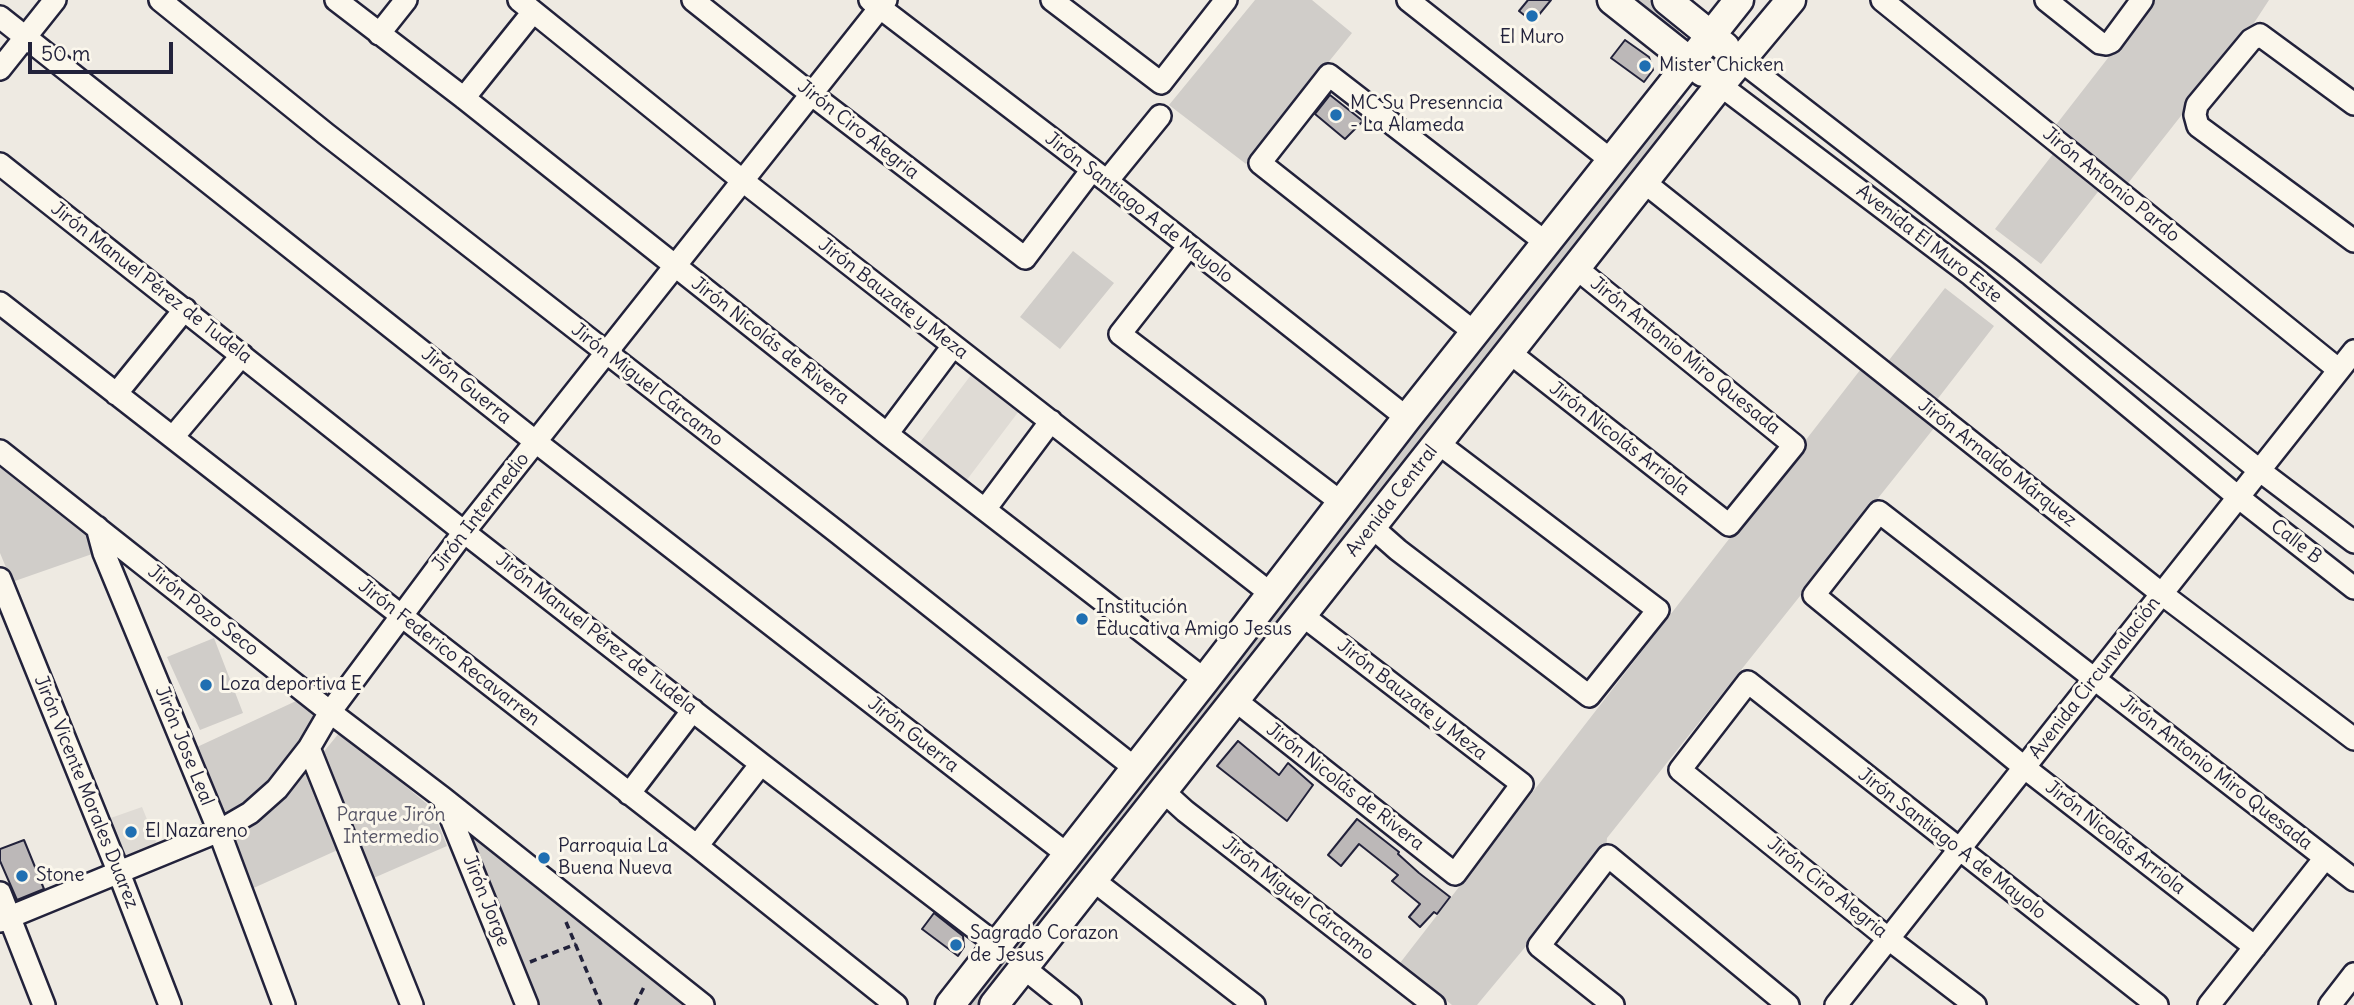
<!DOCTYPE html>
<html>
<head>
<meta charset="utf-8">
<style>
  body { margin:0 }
  #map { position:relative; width:2354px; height:1005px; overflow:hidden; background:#eeeae2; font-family:Delius,sans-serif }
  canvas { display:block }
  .scale { position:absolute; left:28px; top:42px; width:145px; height:32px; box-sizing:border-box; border:4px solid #22223b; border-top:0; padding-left:9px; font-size:21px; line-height:24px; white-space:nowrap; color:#22223b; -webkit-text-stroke:5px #fbf7ec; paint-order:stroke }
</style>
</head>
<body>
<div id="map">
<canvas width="2354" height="1005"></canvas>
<div class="scale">50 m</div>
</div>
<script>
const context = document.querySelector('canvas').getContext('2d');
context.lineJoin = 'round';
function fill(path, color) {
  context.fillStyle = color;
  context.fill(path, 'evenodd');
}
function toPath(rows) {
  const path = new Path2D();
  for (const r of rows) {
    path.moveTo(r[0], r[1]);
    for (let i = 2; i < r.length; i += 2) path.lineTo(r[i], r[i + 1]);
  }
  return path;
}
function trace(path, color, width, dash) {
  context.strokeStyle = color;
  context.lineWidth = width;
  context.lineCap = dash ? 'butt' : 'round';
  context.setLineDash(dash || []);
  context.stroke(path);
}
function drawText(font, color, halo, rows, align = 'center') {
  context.font = font + ' Delius,sans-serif';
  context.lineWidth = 6;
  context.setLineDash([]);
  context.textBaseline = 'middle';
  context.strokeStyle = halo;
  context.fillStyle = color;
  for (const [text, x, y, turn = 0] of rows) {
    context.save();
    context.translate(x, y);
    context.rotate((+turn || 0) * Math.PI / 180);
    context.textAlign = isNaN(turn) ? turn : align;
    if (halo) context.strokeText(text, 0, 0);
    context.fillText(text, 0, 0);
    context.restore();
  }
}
fill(toPath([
  [971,375,1019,411,966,481,918,445],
  [142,807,157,844,119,858,105,820]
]), '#dfdbd5');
fill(toPath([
  [1255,0,1312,0,1352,33,1246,164,1169,105],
  [1624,0,1649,0,1683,26,1673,39],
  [2153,0,2269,0,2254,23,2125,187,2052,130],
  [1673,100,1684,109,981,1005,961,1005],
  [2053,154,2101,188,2041,264,1995,229],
  [1073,251,1114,283,1060,349,1020,317],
  [1945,288,1994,326,1936,401,1886,364],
  [1864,365,1938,423,1607,838,1606,850,1477,1005,1452,1005,1400,963],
  [0,461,88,526,95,553,12,582,0,553],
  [214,638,243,713,200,730,167,657],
  [309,695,321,712,291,759,241,807,223,816,197,747],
  [340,732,432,808,447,846,369,880,321,755],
  [309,758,342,848,247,891,228,837],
  [456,811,691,1005,532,1005]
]), '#d0cdc9');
const building = toPath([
  [1528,0,1551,0,1533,22,1519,11,1528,0],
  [1625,40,1649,57,1653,70,1644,82,1611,58,1625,40],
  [1330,95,1363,121,1345,139,1315,114,1330,95],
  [1238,741,1279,775,1288,763,1313,785,1287,821,1217,766,1238,741],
  [1357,819,1399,852,1398,854,1419,873,1450,897,1437,914,1434,912,1420,927,1409,917,1420,904,1392,881,1398,875,1359,844,1341,866,1328,855,1357,819],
  [24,840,44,889,17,900,0,861,0,849,24,840],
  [934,913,963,936,964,947,958,956,922,929,934,913]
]);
fill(building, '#bcb8b8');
trace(building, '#22223b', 2);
const minor = toPath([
  [160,0,326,134,837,532,1136,769],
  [336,0,464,98,887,434,1205,680],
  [519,0,743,181,1270,593],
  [693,0,811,94,1025,258,1091,171],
  [870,0,1107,181,1407,418],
  [1052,0,1161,83,1226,0],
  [1408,0,1612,161],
  [1882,0,2339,370],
  [2046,0,2100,43,2106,44,2111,42,2142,0],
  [0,17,536,442,1068,855],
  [379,34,406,0],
  [1740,60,2010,269,2259,470,2354,542],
  [0,69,55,0],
  [1720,85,1971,275,2238,497,2354,588],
  [464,98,533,12],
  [2354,104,2260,35,2251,40,2197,105,2195,115,2198,126,2354,241],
  [0,164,464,532,761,764,997,945],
  [1107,181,1160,116],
  [1644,182,2162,594,2354,739],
  [1189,246,1120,334,1342,503],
  [0,303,697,846,896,1005],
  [1474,332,1260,163,1329,75,1545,242],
  [1509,352,1729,525,1794,445,1576,268],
  [116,394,185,309],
  [887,434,953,346],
  [173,437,242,355],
  [0,451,330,712,443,798,703,1005],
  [986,508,1051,421],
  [97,527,104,553,219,831,284,1005],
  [1372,527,1398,550,1589,696,1658,610,1438,443],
  [0,579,119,873,170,1005],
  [1235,700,1455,874,1522,784,1302,615],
  [309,748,412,1005],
  [1163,791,1185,811,1434,1005],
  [629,794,693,710],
  [445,803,527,1005],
  [697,846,761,764],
  [1093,880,1254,1005],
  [0,893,44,1005],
  [0,921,219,831,250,813,277,789,309,748,330,712,464,532,886,0],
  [2255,947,2025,768,1814,595,1879,512,2354,880],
  [1024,968,1070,1005],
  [1613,1005,1539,946,1608,856,1788,1005],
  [1836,1005,2354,351],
  [1975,1005,1890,940,1680,770,1748,682,2157,1005],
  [2209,1005,2325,858],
  [2330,1005,2354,974]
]);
const major = toPath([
  [1612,0,1703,72],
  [1667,0,1725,47],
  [950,1005,1205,680,1407,418,1739,0],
  [994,1005,1720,85,1791,0]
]);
trace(minor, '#22223b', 26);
trace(major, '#22223b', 33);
trace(toPath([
  [566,922,601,1005],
  [530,962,576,944],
  [635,1005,645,985]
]), '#22223b', 3.5, [7, 5]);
trace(minor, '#fbf7ec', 21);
trace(major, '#fbf7ec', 28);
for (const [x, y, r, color] of [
  [1532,16,7,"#1f6fb2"],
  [1645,66,7,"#1f6fb2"],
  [1336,115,7,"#1f6fb2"],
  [1082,619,7,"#1f6fb2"],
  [206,685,7,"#1f6fb2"],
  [131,832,7,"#1f6fb2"],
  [544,858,7,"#1f6fb2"],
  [22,876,7,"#1f6fb2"],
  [956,945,7,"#1f6fb2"]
]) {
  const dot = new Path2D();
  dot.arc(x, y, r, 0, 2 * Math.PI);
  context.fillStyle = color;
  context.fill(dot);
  trace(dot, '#fbf7ec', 2.5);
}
drawText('19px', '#22223b', '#fbf7ec', [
  ["El Muro",1532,38,"center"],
  ["Mister Chicken",1659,66],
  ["MC Su Presenncia",1350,104],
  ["- La Alameda",1350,126],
  ["Institución",1096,608],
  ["Educativa Amigo Jesus",1096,630],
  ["Loza deportiva E",220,685],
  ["El Nazareno",145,832],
  ["Parroquia La",558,847],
  ["Buena Nueva",558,869],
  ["Stone",36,876],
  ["Sagrado Corazon",970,934],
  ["de Jesus",970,956]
], 'left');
drawText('19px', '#22223b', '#fbf7ec', [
  ["Jirón Ciro Alegria",858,130,38],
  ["Jirón Antonio Pardo",2111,185,39],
  ["Jirón Santiago A de Mayolo",1139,208,38],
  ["Avenida El Muro Este",1929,244,38],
  ["Jirón Manuel Pérez de Tudela",151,283,38],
  ["Jirón Bauzate y Meza",893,299,38],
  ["Jirón Nicolás de Rivera",770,341,38],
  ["Jirón Antonio Miro Quesada",1685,356,39],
  ["Jirón Miguel Cárcamo",647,385,38],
  ["Jirón Guerra",466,386,39],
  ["Jirón Nicolás Arriola",1619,439,38],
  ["Jirón Arnaldo Márquez",1997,463,38],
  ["Avenida Central",1392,501,-52],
  ["Jirón Intermedio",481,512,-52],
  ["Calle B",2296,542,38],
  ["Jirón Pozo Seco",203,611,38],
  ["Jirón Manuel Pérez de Tudela",596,634,38],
  ["Jirón Federico Recavarren",449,653,38],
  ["Avenida Circunvalación",2095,678,-52],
  ["Jirón Bauzate y Meza",1412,700,38],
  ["Jirón Guerra",913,735,38],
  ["Jirón Jose Leal",184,746,68],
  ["Jirón Antonio Miro Quesada",2216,773,38],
  ["Jirón Nicolás de Rivera",1345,787,38],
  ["Jirón Vicente Morales Duarez",86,792,68],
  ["Jirón Nicolás Arriola",2115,838,38],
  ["Jirón Santiago A de Mayolo",1952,844,38],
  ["Jirón Ciro Alegria",1827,888,39],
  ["Jirón Miguel Cárcamo",1298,899,38],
  ["Jirón Jorge",486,901,68]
]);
drawText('19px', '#565566', '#fbf7ec', [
  ["Parque Jirón",391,816],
  ["Intermedio",391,838]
]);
</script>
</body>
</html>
